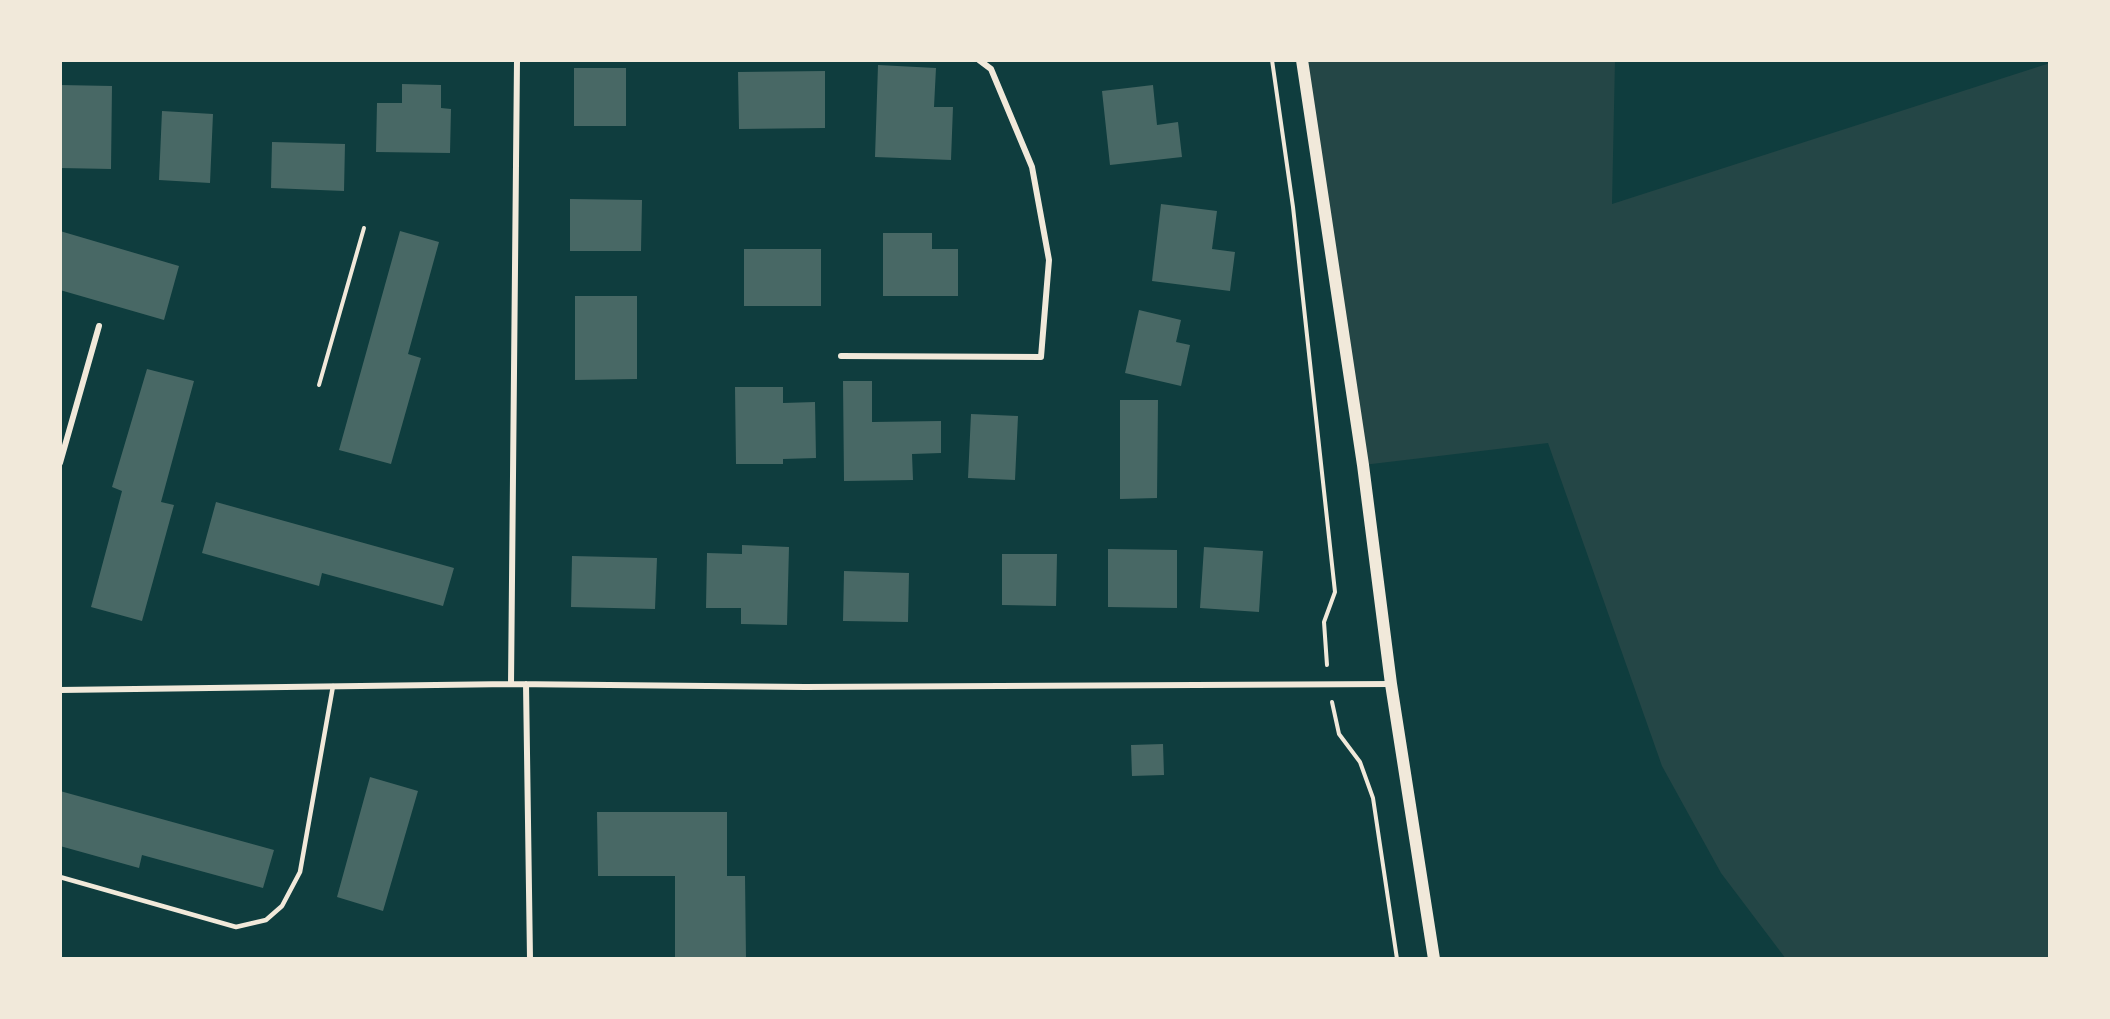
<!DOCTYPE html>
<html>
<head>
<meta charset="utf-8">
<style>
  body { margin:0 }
  #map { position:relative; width:2110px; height:1019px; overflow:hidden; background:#0f3d3e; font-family:Signika,sans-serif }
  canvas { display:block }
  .frame { position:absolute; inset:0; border:62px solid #f1e9da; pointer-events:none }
</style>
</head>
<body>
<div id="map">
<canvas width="2110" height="1019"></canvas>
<div class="frame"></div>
</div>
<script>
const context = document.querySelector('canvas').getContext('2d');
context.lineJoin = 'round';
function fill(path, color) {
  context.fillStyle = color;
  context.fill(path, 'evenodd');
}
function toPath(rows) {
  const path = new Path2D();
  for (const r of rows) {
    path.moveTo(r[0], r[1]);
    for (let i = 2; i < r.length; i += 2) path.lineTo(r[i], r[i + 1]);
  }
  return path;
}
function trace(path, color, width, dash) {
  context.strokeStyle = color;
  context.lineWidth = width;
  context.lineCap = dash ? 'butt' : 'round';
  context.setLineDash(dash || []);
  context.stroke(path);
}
fill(toPath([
  [1299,60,1615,60,1612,204,2050,63,2050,959,1786,959,1721,873,1662,766,1548,443,1363,465]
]), '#244646');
fill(toPath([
  [878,65,936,68,934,107,953,107,951,160,875,157],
  [574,68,626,68,626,126,574,126],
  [825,71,825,128,739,129,738,72],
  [402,84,441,85,441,108,451,109,450,153,376,152,377,103,402,103],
  [60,85,112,86,111,169,60,168],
  [1153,85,1157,125,1178,122,1182,157,1110,165,1102,91],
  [162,111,213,114,210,183,159,180],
  [272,142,345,144,344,191,271,188],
  [570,199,642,200,641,251,570,251],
  [1161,204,1217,211,1212,249,1235,252,1230,291,1152,281],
  [60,231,179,266,164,320,60,290],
  [400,231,439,242,408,354,421,358,391,464,339,450],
  [883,233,932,233,932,249,958,249,958,296,883,296],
  [744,249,821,249,821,306,744,306],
  [575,296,637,296,637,379,575,380],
  [1139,310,1181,320,1176,342,1190,345,1181,386,1125,373],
  [147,369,194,381,161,502,174,505,142,621,91,607,122,491,112,487],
  [843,381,872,381,872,422,941,421,941,453,912,454,913,480,844,481],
  [735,387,783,387,783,403,815,402,816,458,783,459,783,464,736,464],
  [1120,400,1158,400,1157,498,1120,499],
  [971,414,1018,416,1015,480,968,478],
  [216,502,454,568,443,606,322,573,319,586,202,553],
  [742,545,789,547,787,625,741,624,741,608,706,608,707,553,742,554],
  [1204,547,1263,551,1259,612,1200,608],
  [1108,549,1177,550,1177,608,1108,607],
  [1002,554,1057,554,1056,606,1002,605],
  [572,556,657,558,655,609,571,607],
  [844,571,909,573,908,622,843,621],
  [1163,744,1164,775,1132,776,1131,745],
  [370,777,418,791,383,911,337,897],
  [60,791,274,850,263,888,142,855,139,868,60,846],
  [597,812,727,812,727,876,745,876,746,959,675,959,675,876,598,876]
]), '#486865');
trace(toPath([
  [1272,60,1293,207,1335,592,1324,622,1327,665],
  [319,385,364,228],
  [1332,702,1339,734,1360,762,1373,798,1397,959]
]), '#f1e9da', 4);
trace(toPath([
  [60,877,236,927,266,920,282,906,300,872,333,686]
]), '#f1e9da', 4.5);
trace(toPath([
  [841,356,1041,357,1049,260,1032,167,991,69,979,60],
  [60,463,99,326],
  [511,684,517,60],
  [526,684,530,959],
  [60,690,511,684,805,687,1391,684]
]), '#f1e9da', 6);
trace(toPath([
  [1302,60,1363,465,1391,684,1434,959]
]), '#f1e9da', 12);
</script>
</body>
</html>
